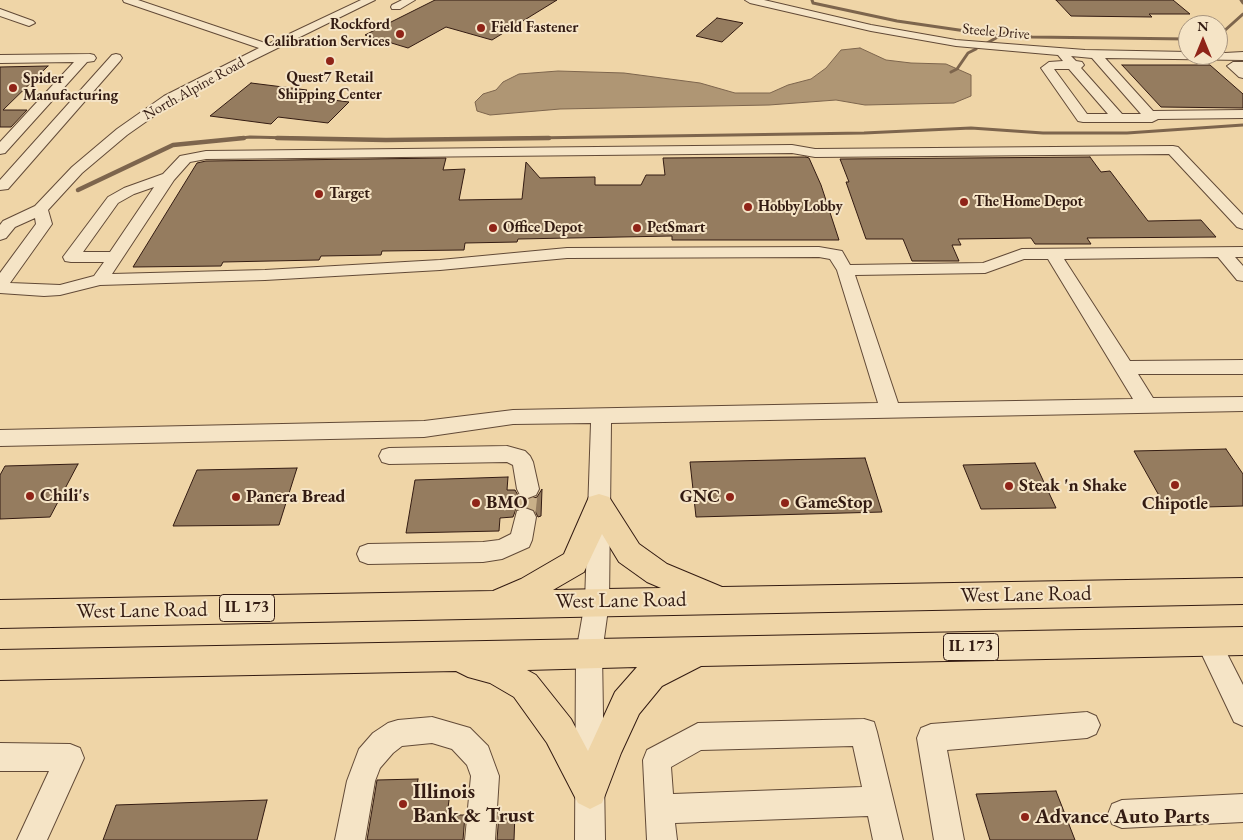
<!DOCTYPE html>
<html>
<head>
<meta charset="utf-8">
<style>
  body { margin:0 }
  #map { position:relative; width:1243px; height:840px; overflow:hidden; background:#efd5a7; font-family:"EB Garamond",serif }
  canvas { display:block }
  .north { position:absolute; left:1178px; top:15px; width:50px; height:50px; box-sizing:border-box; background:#f5e4c6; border:1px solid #a7947e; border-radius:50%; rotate:0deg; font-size:14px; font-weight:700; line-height:20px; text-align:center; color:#331b12 }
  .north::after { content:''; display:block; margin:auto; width:18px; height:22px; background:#8f2418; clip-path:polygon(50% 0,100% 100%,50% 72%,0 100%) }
</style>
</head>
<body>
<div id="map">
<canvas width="1243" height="840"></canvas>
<div class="north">N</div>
</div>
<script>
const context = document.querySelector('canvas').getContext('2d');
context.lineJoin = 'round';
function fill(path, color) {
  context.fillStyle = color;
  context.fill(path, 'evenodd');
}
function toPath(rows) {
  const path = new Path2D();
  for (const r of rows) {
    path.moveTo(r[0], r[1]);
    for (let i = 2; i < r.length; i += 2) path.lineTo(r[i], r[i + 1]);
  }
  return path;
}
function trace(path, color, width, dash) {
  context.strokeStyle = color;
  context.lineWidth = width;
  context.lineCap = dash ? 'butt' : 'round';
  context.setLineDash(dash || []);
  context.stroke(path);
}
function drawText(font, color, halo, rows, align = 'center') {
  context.font = font + ' "EB Garamond",serif';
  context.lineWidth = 4;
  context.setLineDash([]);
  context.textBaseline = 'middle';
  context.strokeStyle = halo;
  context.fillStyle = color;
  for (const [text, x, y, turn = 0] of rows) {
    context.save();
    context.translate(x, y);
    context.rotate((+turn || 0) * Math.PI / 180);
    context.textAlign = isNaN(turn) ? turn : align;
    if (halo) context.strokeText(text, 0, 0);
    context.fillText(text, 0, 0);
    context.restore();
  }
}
const water = toPath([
  [860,48,886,60,911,63,946,64,971,75,971,96,954,103,865,105,836,100,769,105,560,109,490,115,477,111,475,102,483,94,496,90,503,82,519,74,558,71,624,73,700,83,735,93,770,93,788,85,811,79,826,68,841,50,860,48]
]);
fill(water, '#af9674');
trace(water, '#7d654d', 1);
trace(toPath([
  [812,0,813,3,897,21,1000,36],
  [1241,0,1243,3],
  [1218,33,1223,32,1243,14],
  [987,43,1005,33,1032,37,1188,39],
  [951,72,957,69,968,53,976,49],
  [232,139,250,137,334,139],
  [464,139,864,133,971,128,1043,133,1127,133,1243,125]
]), '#7d654d', 3);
trace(toPath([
  [277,138,386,140,549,138],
  [78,190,173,145,244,138]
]), '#7d654d', 4.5);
const building = toPath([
  [435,0,557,0,492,40,446,27,408,48,365,35,435,0],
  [1056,0,1173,0,1190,14,1149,14,1152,17,1071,16,1056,0],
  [717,18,743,23,722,42,696,36,717,18],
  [1122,65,1210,65,1243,94,1243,108,1161,107,1122,65],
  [48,66,3,110,27,110,11,127,0,127,0,67,48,66],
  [251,83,307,90,301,96,349,102,328,123,278,117,271,124,210,116,251,83],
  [806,157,809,158,821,185,839,240,672,240,672,236,518,239,517,242,465,243,464,250,382,251,381,255,321,256,319,260,223,262,221,266,133,267,197,163,206,161,446,158,443,170,465,169,459,200,522,199,526,162,540,178,595,177,595,185,641,185,646,175,665,175,663,158,806,157],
  [1090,157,1101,172,1110,171,1148,221,1201,220,1216,237,1087,238,1091,244,1035,244,1031,238,958,239,961,245,952,245,959,261,912,261,903,239,866,239,846,182,849,182,840,159,1090,157],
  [1226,449,1243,474,1243,506,1166,508,1134,451,1226,449],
  [865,458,882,512,696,517,690,462,865,458],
  [1035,463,1056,508,981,509,963,465,1035,463],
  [78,464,50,517,0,519,0,475,5,466,78,464],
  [297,468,279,525,173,526,197,470,297,468],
  [508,477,507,490,515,490,519,497,527,500,537,497,542,489,541,516,538,517,534,509,524,506,516,509,513,517,500,518,499,531,406,533,415,480,508,477],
  [418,779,416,794,450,793,447,815,465,815,463,840,367,840,377,780,418,779],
  [1056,791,1075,840,990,840,976,794,1056,791],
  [267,800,257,840,103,840,116,805,267,800],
  [515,813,514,840,497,840,499,814,515,813]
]);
fill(building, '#957c5f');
trace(building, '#331b12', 1);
trace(toPath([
  [525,517,528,489]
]), '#c9b089', 20, [20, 10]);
const minor = toPath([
  [123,0,138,0,268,44,361,0,375,0,237,68,174,102,127,135,82,173,48,210,52,224,10,283,60,285,94,276,104,262,71,262,65,261,63,257,108,197,124,188,163,174,180,156,206,151,792,145,815,149,1173,146,1178,147,1243,215,1243,229,1237,227,1169,154,815,157,792,153,206,159,190,162,174,180,112,274,265,270,440,260,567,248,819,247,842,251,850,265,983,263,1022,249,1243,247,1243,257,1235,257,1243,266,1243,281,1237,280,1218,257,1064,259,1130,361,1243,360,1243,374,1138,374,1153,398,1243,397,1243,411,611,423,609,602,602,653,605,840,575,840,576,653,585,602,591,423,513,424,424,437,0,446,0,430,424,421,513,410,878,403,837,270,830,259,819,257,567,258,440,270,265,280,100,285,60,295,44,296,0,293,0,273,36,224,35,218,15,227,6,238,0,240,0,225,3,221,35,206,72,167,117,129,164,96,259,48,124,2,123,0],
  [154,187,110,252,83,252,118,203,134,194,154,187],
  [1024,259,1048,259,1133,399,898,403,855,275,985,273,1024,259],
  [402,0,415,0,400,9,392,9,391,7,392,5,402,0],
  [745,0,764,0,871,25,956,40,1085,50,1188,52,1188,55,1243,52,1243,60,1105,58,1153,111,1243,110,1243,118,1158,119,1152,122,1083,122,1078,121,1041,68,1049,62,1063,61,1058,55,956,46,871,31,750,3,745,0],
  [1071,56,1092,58,1141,114,1122,114,1081,68,1084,65,1082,62,1076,61,1071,56],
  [1054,69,1069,69,1108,114,1087,114,1054,69],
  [0,9,33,21,35,23,29,26,0,16,0,9],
  [90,54,94,55,96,58,94,61,87,62,5,153,0,154,0,142,74,62,0,63,0,55,90,54],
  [116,54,120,55,122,58,120,61,8,189,0,190,0,180,112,55,116,54],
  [1233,62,1243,62,1243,78,1239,77,1227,66,1233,62],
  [507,446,525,451,530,456,533,462,539,489,536,495,528,498,520,495,517,489,513,465,507,462,389,464,382,462,379,456,382,450,389,448,507,446],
  [525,508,533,511,536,517,532,540,529,547,502,559,483,562,368,564,360,561,357,554,360,547,368,544,483,542,499,540,511,534,517,511,525,508],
  [1208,630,1217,634,1243,685,1243,726,1234,722,1196,642,1199,634,1208,630],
  [1087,712,1096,716,1100,725,1096,734,1087,738,947,750,964,840,934,840,917,738,921,728,931,724,1087,712],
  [432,717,470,728,488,746,499,776,495,840,465,840,471,776,467,765,452,749,432,743,402,746,393,753,380,768,375,781,365,840,335,840,347,781,359,749,373,733,388,723,398,720,432,717],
  [864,719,874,722,877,732,903,840,873,840,868,816,675,823,677,840,647,840,643,760,647,750,698,723,864,719],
  [853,746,862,787,673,794,671,767,701,750,853,746],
  [0,743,70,744,80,748,84,758,47,840,17,840,49,771,0,771,0,743],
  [1243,794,1243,822,1122,828,1112,824,1108,814,1112,804,1122,800,1243,794]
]);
const major = toPath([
  [599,494,609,497,639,544,667,564,722,587,1243,578,1243,604,0,628,0,600,493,591,521,579,564,554,589,497,599,494],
  [602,534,619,562,647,582,661,588,553,590,584,572,602,534],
  [1243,627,1243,655,701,666,662,686,639,714,621,753,602,803,590,809,578,803,547,743,514,697,490,683,468,677,456,671,0,680,0,650,1243,627],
  [637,667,615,692,588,751,571,719,536,675,527,670,637,667]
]);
trace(minor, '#624a37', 2);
trace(major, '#331b12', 2);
fill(minor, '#f5e4c6');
fill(major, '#efd5a7');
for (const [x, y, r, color] of [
  [481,28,5,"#8f2418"],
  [400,34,5,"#8f2418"],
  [330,61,5,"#8f2418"],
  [13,88,5,"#8f2418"],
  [319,194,5,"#8f2418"],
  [964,202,5,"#8f2418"],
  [748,207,5,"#8f2418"],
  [493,228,5,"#8f2418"],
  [637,228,5,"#8f2418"],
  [1175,485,5,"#8f2418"],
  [1009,486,5,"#8f2418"],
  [30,496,5,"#8f2418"],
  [236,497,5,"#8f2418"],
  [730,497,5,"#8f2418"],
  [476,503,5,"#8f2418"],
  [785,503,5,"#8f2418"],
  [403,804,5,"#8f2418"],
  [1025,817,5,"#8f2418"]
]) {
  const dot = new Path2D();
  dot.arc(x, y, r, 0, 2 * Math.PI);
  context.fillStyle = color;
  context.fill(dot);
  trace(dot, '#f5e4c6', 2);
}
drawText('bold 15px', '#331b12', '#f5e4c6', [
  ["Rockford",390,25,"right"],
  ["Calibration Services",390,42,"right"],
  ["Field Fastener",491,28],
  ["Quest7 Retail",330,78,"center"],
  ["Shipping Center",330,95,"center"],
  ["Spider",23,79],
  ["Manufacturing",23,96],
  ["Target",329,194],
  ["The Home Depot",974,202],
  ["Hobby Lobby",758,207],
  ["Office Depot",503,228],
  ["PetSmart",647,228]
], 'left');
drawText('15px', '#331b12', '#f5e4c6', [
  ["Steele Drive",996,32,5],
  ["North Alpine Road",194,89,-29]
]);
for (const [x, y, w] of [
  [247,608,55],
  [971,647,55]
]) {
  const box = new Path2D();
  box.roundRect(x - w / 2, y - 13.5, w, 27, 4);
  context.fillStyle = '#f5e4c6';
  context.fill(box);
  trace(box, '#331b12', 1);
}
drawText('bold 16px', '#331b12', null, [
  ["IL 173",247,608],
  ["IL 173",971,647]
]);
drawText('bold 18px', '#331b12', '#f5e4c6', [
  ["Steak 'n Shake",1019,486],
  ["Chili's",40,496],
  ["Panera Bread",246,497],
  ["GNC",720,497,"right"],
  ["BMO",486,503],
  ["GameStop",795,503],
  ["Chipotle",1175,504,"center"]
], 'left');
drawText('21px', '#331b12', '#f5e4c6', [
  ["West Lane Road",1026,595,-1],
  ["West Lane Road",621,601,-1],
  ["West Lane Road",142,611,-1]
]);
drawText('bold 21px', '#331b12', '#f5e4c6', [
  ["Illinois",413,792],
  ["Bank & Trust",413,816],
  ["Advance Auto Parts",1035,817]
], 'left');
</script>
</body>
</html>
